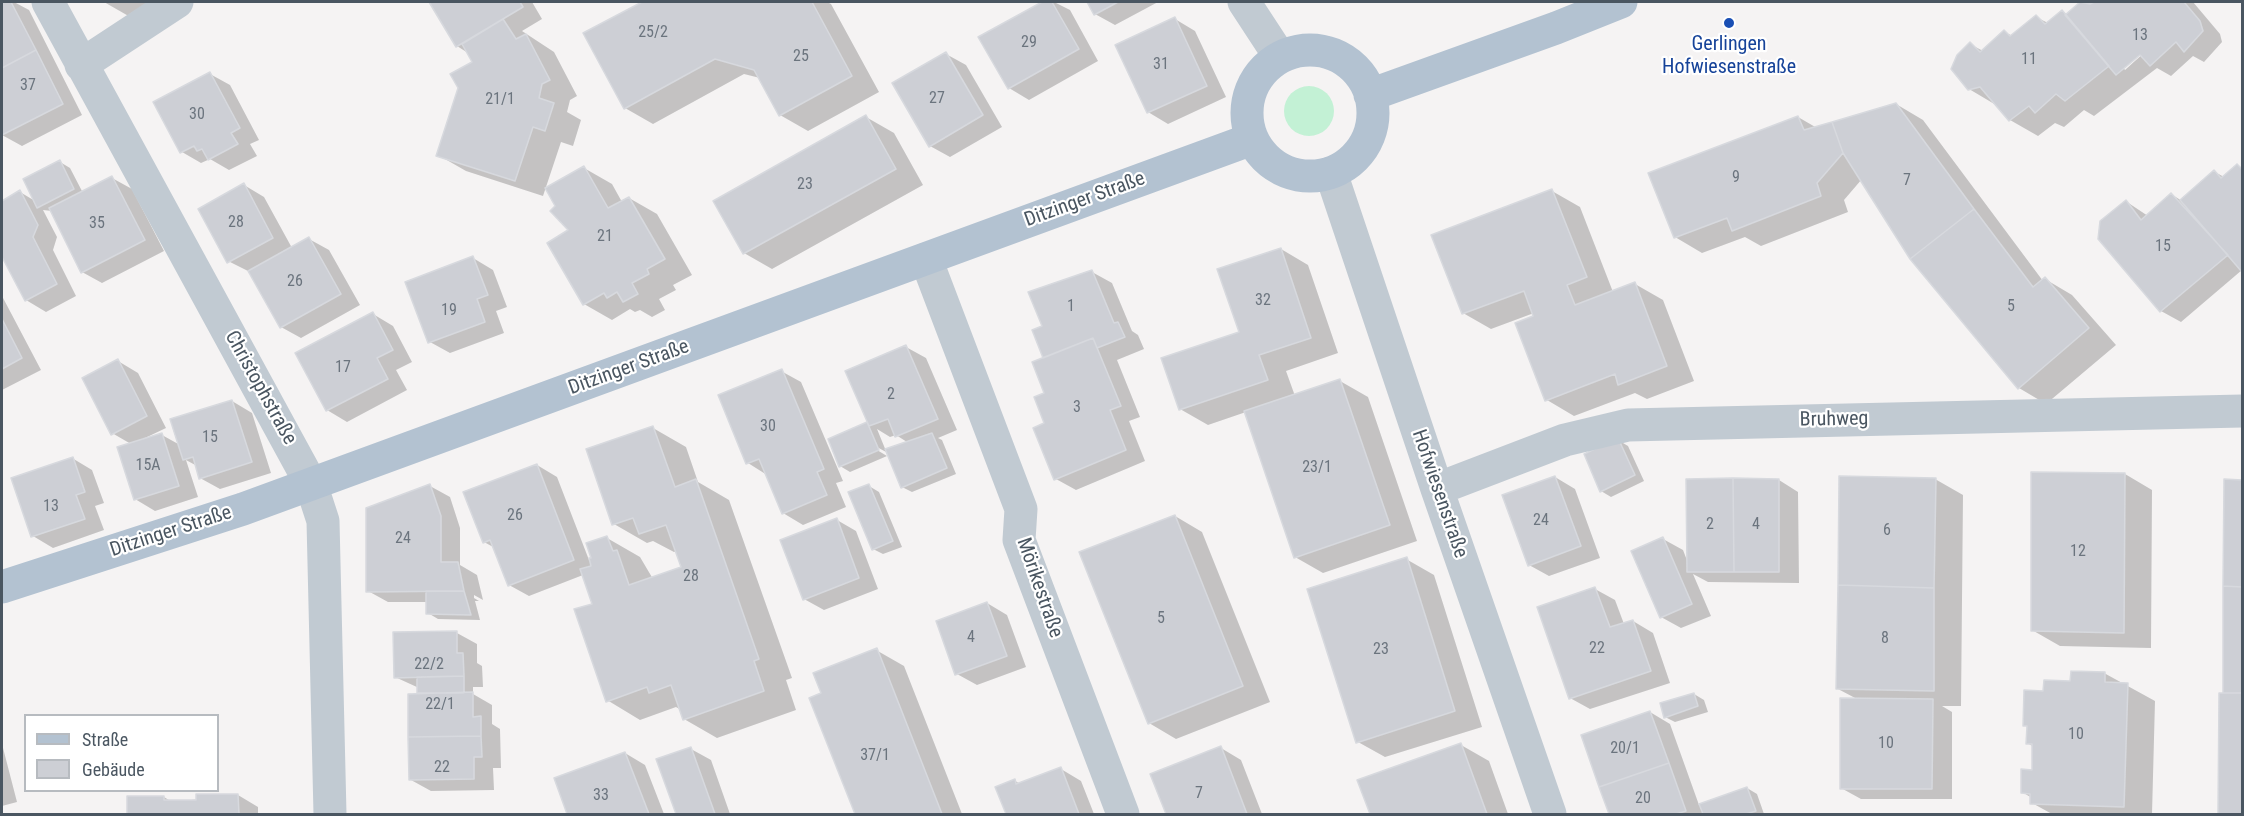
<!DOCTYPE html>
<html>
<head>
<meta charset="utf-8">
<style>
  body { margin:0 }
  #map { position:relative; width:2244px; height:816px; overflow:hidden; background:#f5f3f3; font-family:"Roboto Condensed",sans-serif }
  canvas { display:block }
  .frame { position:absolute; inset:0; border:3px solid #4a5661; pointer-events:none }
  .legend { position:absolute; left:24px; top:714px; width:195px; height:78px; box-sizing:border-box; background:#fff; border:2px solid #b7bbc0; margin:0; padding:8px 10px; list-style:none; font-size:18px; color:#4a5661 }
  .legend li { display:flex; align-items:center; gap:12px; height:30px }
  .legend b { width:30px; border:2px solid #b7bbc0 }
</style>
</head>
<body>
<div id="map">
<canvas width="2244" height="816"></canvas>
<div class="frame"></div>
<ul class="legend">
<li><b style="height:8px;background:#b3c2d1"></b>Straße</li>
<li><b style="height:16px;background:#cdcfd5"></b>Gebäude</li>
</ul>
</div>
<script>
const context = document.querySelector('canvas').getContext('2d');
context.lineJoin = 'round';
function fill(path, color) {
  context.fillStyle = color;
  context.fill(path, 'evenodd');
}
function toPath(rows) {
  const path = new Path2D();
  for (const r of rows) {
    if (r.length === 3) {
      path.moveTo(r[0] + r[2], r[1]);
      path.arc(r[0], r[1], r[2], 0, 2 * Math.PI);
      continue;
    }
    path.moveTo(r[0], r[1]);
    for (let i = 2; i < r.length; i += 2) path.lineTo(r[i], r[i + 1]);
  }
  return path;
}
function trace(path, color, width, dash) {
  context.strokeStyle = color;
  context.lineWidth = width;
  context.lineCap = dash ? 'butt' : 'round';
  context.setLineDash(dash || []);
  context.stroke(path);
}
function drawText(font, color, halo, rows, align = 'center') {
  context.font = font + ' "Roboto Condensed",sans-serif';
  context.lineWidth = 4.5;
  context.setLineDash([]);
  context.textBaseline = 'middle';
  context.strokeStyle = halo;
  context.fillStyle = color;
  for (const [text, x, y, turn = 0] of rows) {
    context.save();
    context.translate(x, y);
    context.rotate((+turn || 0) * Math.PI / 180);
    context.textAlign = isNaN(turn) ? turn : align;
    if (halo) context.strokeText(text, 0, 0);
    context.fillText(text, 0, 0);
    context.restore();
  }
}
fill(toPath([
  [1309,111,25]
]), '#c3f1d5');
fill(toPath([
  [14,2,29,10,82,115,22,146,2,135,2,3],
  [104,2,162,2,132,18],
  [431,2,532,2,542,19,522,31,554,52,577,96,570,100,567,112,581,120,573,146,561,142,543,196,466,171,438,155,474,63,468,53,457,46],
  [645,2,827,2,831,4,879,92,808,131,780,115,760,78,744,74,653,124,625,108,585,34],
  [1045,2,1054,2,1070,10,1098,61,1029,100,1009,88,980,38],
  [1089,2,1158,2,1115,25,1095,14],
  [2083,2,2092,5,2096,2,2193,2,2220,34,2222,42,2204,62,2193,56,2171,76,2157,68,2094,116,2084,110,2064,127,2055,123,2038,136,2010,120,1996,105,1969,89,1970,44,1983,51,2004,32,2013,36,2036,17,2048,23,2062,12,2067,15],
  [2144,49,2146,51,2125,70,2123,67],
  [1175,19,1195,31,1226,97,1168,124,1148,112],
  [946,54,966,65,1002,127,950,157,930,146],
  [210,74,230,85,259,140,250,144,257,156,229,170,210,159,201,163,182,152],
  [1896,104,1923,120,2043,281,2045,279,2072,295,2116,345,2046,404,2019,388,1862,179,1844,200,1848,212,1761,246,1745,237,1702,253,1675,237,1798,117,1817,128],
  [866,117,894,133,923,185,772,269,744,253],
  [60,162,70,168,83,193,112,178,132,189,164,251,102,283,82,272,52,211,43,210,57,237,53,250,76,296,46,312,26,300,2,254,2,202,20,192,35,201],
  [2238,166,2242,168,2242,270,2181,322,2161,311,2127,202,2148,216,2171,194,2182,201,2215,172,2224,177],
  [584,168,612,184,622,202,629,198,657,214,692,275,673,285,676,290,659,299,665,310,652,317,640,310,635,312,630,309,612,320,584,304,571,231],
  [244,185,264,197,292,248,309,239,329,250,360,305,301,338,281,327,250,272,228,261],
  [1552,191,1580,207,1613,292,1635,284,1663,300,1694,381,1647,399,1635,393,1574,416,1547,400,1534,313,1491,329,1463,313],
  [1281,249,1308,265,1338,353,1286,371,1295,396,1340,381,1368,397,1417,541,1323,573,1295,557,1246,412,1208,425,1180,409,1241,333],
  [473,258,493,270,507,307,496,311,504,333,450,353,430,342],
  [1092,272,1112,283,1132,331,1138,335,1144,349,1117,360,1140,417,1129,421,1145,461,1076,490,1056,479,1046,424,1044,327],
  [2,296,41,370,2,390],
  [373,314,393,326,412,362,396,370,407,390,347,422,327,410],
  [906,347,926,358,957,430,938,438,942,440,956,474,912,492,902,487,888,453,873,445,872,447,887,456,850,472,840,466,830,440,869,423],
  [877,429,890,437,896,435,907,442,886,451],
  [118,361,138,373,166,428,145,438,162,435,180,445,232,401,252,413,271,473,220,489,200,478,197,466,186,460,198,497,155,511,135,499,131,444,112,433],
  [781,371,801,382,843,481,836,483,846,507,803,525,783,513,767,475,748,463],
  [653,428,686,447,698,482,729,500,792,678,786,680,796,710,717,738,684,719,681,710,676,707,640,720,607,700,594,604,583,575,529,596,509,585,495,548,484,542,537,465,557,477,589,560,593,559,607,538,640,557,653,579,683,568,677,551,674,552,653,541,647,543,614,524],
  [1618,440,1628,446,1644,481,1611,497,1601,491],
  [72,458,92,470,104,503,95,506,104,530,53,548,33,536,12,479],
  [2125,474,2152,490,2151,648,2060,646,2032,630],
  [1555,477,1575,489,1600,558,1549,576,1529,565],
  [1935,479,1963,495,1961,706,1942,706,1952,712,1952,799,1861,799,1841,788,1857,699,1838,689],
  [1779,480,1798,492,1799,583,1708,582,1693,574,1711,616,1681,628,1661,617,1663,539,1683,550,1688,563],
  [2226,481,2242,481,2242,814,2219,814,2220,695,2224,694],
  [430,486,450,497,460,528,460,565,477,575,483,600,474,595,474,598,479,601,475,601,480,620,438,619,428,613,427,602,388,602,368,591],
  [869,486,879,492,902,547,883,554,873,549],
  [1175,516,1202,532,1270,702,1176,739,1149,723],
  [837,520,856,531,878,589,824,610,804,599],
  [1406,559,1434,575,1482,727,1385,757,1358,742],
  [1595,589,1615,600,1624,624,1633,621,1653,633,1670,683,1590,709,1570,698],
  [987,603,1007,615,1026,667,977,685,957,674],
  [457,633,477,644,477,663,482,666,483,687,473,687,473,694,492,705,492,724,500,729,501,768,493,768,494,790,431,791,411,780,423,695,419,688,395,677],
  [876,650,904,666,962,814,856,814,811,698,823,694],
  [2104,673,2155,701,2152,814,2052,814,2032,803,2032,798,2022,792,2033,771,2034,747,2027,743,2028,727,2024,725,2044,692],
  [1694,694,1704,700,1708,712,1675,722,1665,717],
  [1650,712,1670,724,1699,805,1747,788,1757,794,1764,814,1611,814,1583,736],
  [2,744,17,802,2,806],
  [1461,745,1489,761,1508,814,1371,814,1359,781],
  [1221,748,1241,760,1262,814,1167,814,1152,775],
  [691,749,711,760,730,814,678,814,658,760],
  [625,753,645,765,664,814,569,814,556,779],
  [1061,769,1081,781,1094,814,1007,814,997,787,1014,780,1020,784],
  [238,795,258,807,258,814,128,814,128,798,164,797,172,802]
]), '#0003');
const building = toPath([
  [2,2,11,2,36,50,2,68,2,2],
  [429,2,520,2,523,7,456,47,429,2],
  [642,2,812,2,852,76,779,116,754,70,715,59,624,109,583,33,642,2],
  [1042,2,1052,2,1079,49,1008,89,978,37,1042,2],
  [1087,2,1118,2,1094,15,1087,2],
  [2080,2,2090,4,2094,2,2184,2,2200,21,2203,31,2184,52,2176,42,2150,66,2140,55,2116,75,2065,15,2080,2],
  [2062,10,2109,66,2065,101,2056,94,2035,113,2029,106,2009,121,1980,87,1968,90,1951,69,1957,55,1970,42,1980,52,2004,30,2010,36,2036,15,2045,24,2062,10],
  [1175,17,1207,86,1147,113,1115,45,1175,17],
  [503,19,516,39,526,34,550,80,542,84,539,98,554,103,545,131,533,127,515,181,436,156,458,88,450,74,472,62,462,44,503,19],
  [36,50,63,104,2,135,2,68,36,50],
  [946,52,983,115,929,147,892,83,946,52],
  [210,72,240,128,231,133,238,144,208,160,202,149,197,151,194,146,180,153,153,102,210,72],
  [1896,103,1974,209,1910,259,1843,153,1832,122,1896,103],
  [866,115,896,169,743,254,713,201,866,115],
  [1798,116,1804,130,1832,122,1843,153,1817,183,1821,196,1732,231,1727,218,1674,238,1648,173,1798,116],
  [60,160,74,189,37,208,23,179,60,160],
  [2237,164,2242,169,2242,272,2180,200,2214,170,2221,178,2237,164],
  [584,166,608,208,629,197,665,259,647,269,649,274,632,283,638,294,623,302,617,292,607,298,604,293,583,305,547,243,568,230,550,211,555,206,545,188,584,166],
  [112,176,145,240,81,273,49,208,112,176],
  [244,183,273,238,227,263,198,209,244,183],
  [1552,189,1587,277,1567,285,1575,305,1635,282,1667,366,1618,385,1615,374,1545,401,1515,323,1533,316,1524,291,1462,314,1431,235,1552,189],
  [20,190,38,225,33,237,57,284,25,301,2,257,2,201,20,190],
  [2171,193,2228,255,2160,312,2098,239,2100,221,2126,200,2141,220,2171,193],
  [1974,209,2033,287,2045,277,2089,328,2018,389,1910,259,1974,209],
  [309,237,341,294,280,328,248,271,309,237],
  [1281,248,1311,338,1259,355,1268,380,1179,410,1161,358,1239,332,1217,269,1281,248],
  [473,256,488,295,477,299,485,322,428,343,405,282,473,256],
  [1092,270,1114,323,1118,322,1125,337,1097,348,1093,338,1043,358,1032,330,1042,326,1028,292,1092,270],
  [373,312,393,350,377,358,388,379,326,411,295,353,373,312],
  [2,319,22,358,2,369,2,319],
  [1093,338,1121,406,1110,410,1126,450,1054,480,1033,428,1044,423,1034,397,1044,393,1032,362,1093,338],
  [906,345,938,419,895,437,888,419,869,426,845,371,906,345],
  [118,359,147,416,111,435,82,378,118,359],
  [782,369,824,469,817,472,827,495,782,514,759,459,746,464,718,395,782,369],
  [1340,379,1390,525,1294,558,1244,411,1340,379],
  [232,400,252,462,199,479,193,457,183,460,170,419,232,400],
  [867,422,879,450,839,467,828,439,867,422],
  [653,426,675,487,696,479,759,659,754,661,764,691,683,720,671,685,649,693,647,687,606,702,574,609,592,604,580,569,591,566,589,558,591,558,586,543,607,536,613,551,617,550,629,585,681,567,666,525,639,534,633,518,612,525,586,449,653,426],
  [162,433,179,486,134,500,117,447,162,433],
  [932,433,947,468,901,488,885,449,932,433],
  [1618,438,1635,475,1600,492,1584,454,1618,438],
  [73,457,85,492,76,495,85,519,31,537,11,478,73,457],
  [537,464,574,560,508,586,490,540,483,543,463,492,537,464],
  [2031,472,2125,473,2124,633,2031,631,2031,472],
  [1555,476,1581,546,1528,566,1502,495,1555,476],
  [1839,476,1936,478,1934,588,1838,585,1839,476],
  [1733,478,1779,479,1779,572,1734,572,1733,478],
  [1733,478,1734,572,1687,572,1686,479,1733,478],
  [2224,479,2242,480,2242,587,2223,586,2224,479],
  [430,484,441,516,441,562,458,562,464,591,366,592,366,508,430,484],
  [869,484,893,541,872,550,848,492,869,484],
  [1175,515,1243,686,1148,724,1079,552,1175,515],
  [837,518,859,578,803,600,780,540,837,518],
  [1663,537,1692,604,1660,618,1631,551,1663,537],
  [1407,557,1455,711,1356,743,1307,589,1407,557],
  [1838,585,1934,588,1934,691,1836,689,1838,585],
  [2223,586,2242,587,2242,693,2223,693,2223,586],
  [1595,587,1610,627,1633,620,1651,671,1569,699,1537,607,1595,587],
  [426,591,464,591,471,615,426,614,426,591],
  [987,602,1007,656,955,675,936,621,987,602],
  [457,631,457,653,463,653,464,676,394,678,393,632,457,631],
  [877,648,942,814,855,814,809,698,821,693,813,673,877,648],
  [2071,671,2105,672,2105,682,2128,683,2124,807,2030,804,2030,794,2021,793,2021,769,2032,770,2032,744,2026,744,2027,726,2023,726,2024,690,2043,691,2044,680,2070,681,2071,671],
  [464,676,464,693,417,693,417,677,464,676],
  [473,692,473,717,481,716,481,736,408,737,408,694,473,692],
  [1694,693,1698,706,1664,718,1660,703,1694,693],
  [2219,693,2242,693,2242,814,2218,814,2219,693],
  [1840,698,1933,699,1932,789,1840,789,1840,698],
  [1650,711,1669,763,1599,787,1581,735,1650,711],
  [481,736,482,757,474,757,474,779,409,780,408,737,481,736],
  [1461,743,1487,814,1370,814,1357,780,1461,743],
  [1221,746,1247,814,1166,814,1150,774,1221,746],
  [691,747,715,814,676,814,656,759,691,747],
  [625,752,649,814,567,814,554,778,625,752],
  [1669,763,1686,811,1676,814,1609,814,1599,787,1669,763],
  [1061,767,1079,814,1006,814,995,787,1015,779,1016,784,1061,767],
  [1747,787,1756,811,1746,814,1703,814,1699,804,1747,787],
  [196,794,238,794,239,814,127,814,127,796,164,796,164,800,196,800,196,794]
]);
fill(building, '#cdcfd5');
trace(building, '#d7d9de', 1.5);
trace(toPath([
  [48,2,311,484,323,521,330,814],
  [1244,2,1280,57],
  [81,65,177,2],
  [1331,173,1437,489,1550,814],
  [926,259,1021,509,1019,540,1123,814],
  [1437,489,1565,440,1628,425,2242,411]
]), '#c1cad2', 33);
trace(toPath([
  [1310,113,63],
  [1370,95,1556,28,1621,2],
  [2,587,243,509,1252,139]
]), '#b3c2d1', 33);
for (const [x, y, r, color] of [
  [1729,23,6,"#1a4fb4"]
]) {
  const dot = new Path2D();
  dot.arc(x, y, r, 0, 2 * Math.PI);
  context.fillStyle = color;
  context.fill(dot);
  trace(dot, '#fff', 2);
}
drawText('16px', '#6b747e', null, [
  ["25/2",653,33],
  ["13",2140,36],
  ["29",1029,43],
  ["25",801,57],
  ["11",2029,60],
  ["31",1161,65],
  ["37",28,86],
  ["27",937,99],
  ["21/1",500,100],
  ["30",197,115],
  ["9",1736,178],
  ["7",1907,181],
  ["23",805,185],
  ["28",236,223],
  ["35",97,224],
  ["21",605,237],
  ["15",2163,247],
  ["26",295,282],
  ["32",1263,301],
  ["1",1071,307],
  ["5",2011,307],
  ["19",449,311],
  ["17",343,368],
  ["2",891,395],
  ["3",1077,408],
  ["30",768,427],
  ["15",210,438],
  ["15A",148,466],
  ["23/1",1317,468],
  ["13",51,507],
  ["26",515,516],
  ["24",1541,521],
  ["2",1710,525],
  ["4",1756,525],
  ["6",1887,531],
  ["24",403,539],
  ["12",2078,552],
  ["28",691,577],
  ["5",1161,619],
  ["4",971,638],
  ["8",1885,639],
  ["22",1597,649],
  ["23",1381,650],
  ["22/2",429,665],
  ["22/1",440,705],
  ["10",2076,735],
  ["10",1886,744],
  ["20/1",1625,749],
  ["37/1",875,756],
  ["22",442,768],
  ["7",1199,794],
  ["33",601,796],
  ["20",1643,799]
]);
drawText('20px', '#164399', '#fff', [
  ["Gerlingen",1729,45],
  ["Hofwiesenstraße",1729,68]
]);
drawText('20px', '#4a5661', '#fff', [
  ["Ditzinger Straße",1085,200,-20],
  ["Ditzinger Straße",629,368,-20],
  ["Christophstraße",260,388,61],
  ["Bruhweg",1834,420,-1],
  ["Hofwiesenstraße",1439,494,71],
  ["Ditzinger Straße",171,532,-18],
  ["Mörikestraße",1039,588,71]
]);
</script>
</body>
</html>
